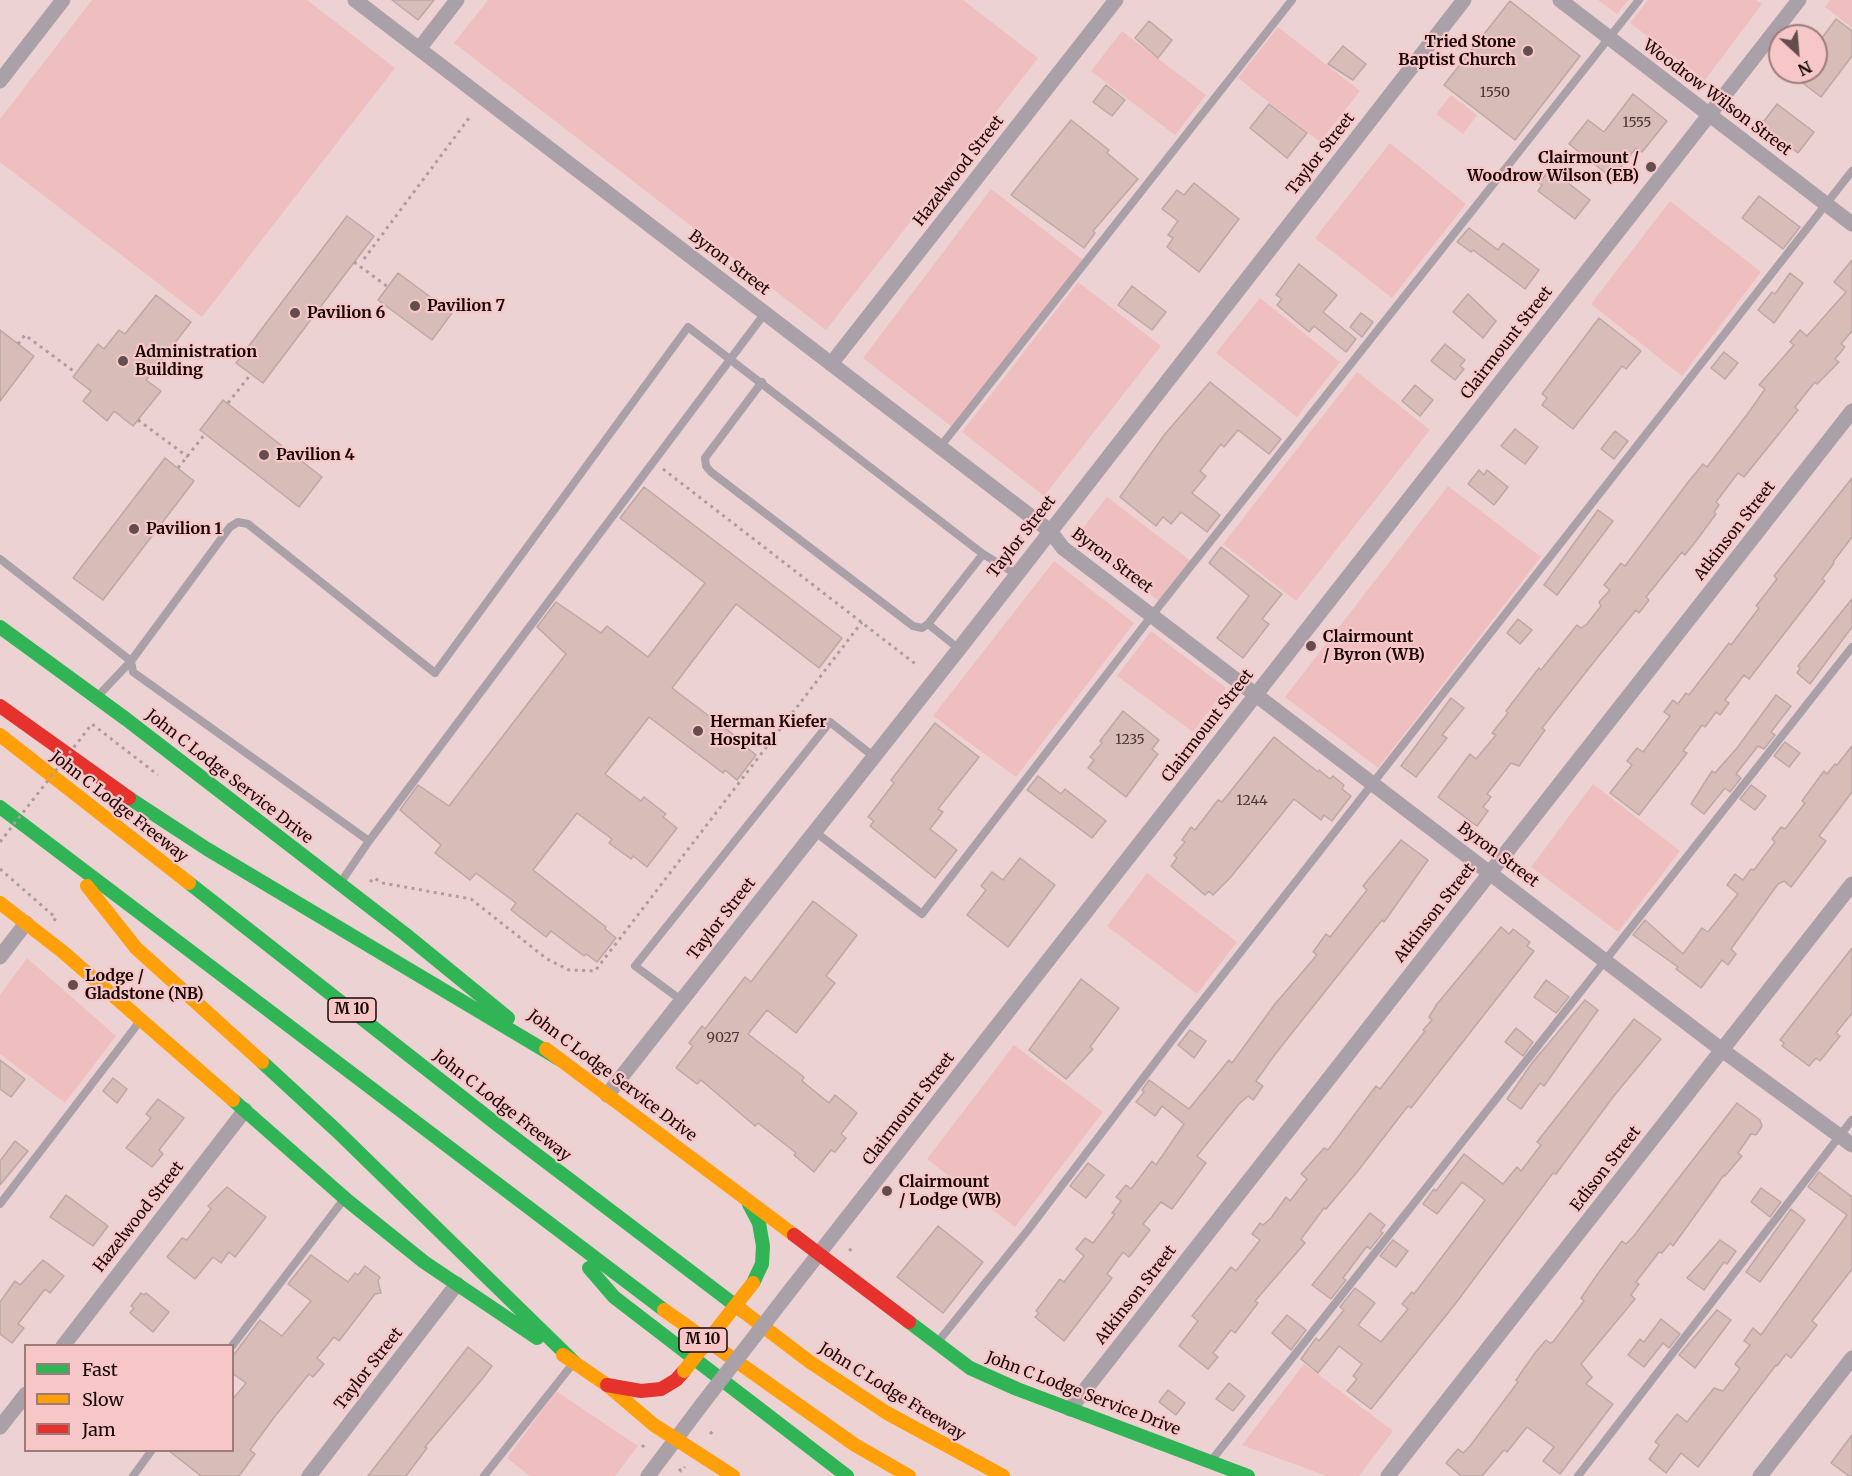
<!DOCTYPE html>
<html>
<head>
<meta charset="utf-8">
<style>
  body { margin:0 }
  #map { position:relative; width:1852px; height:1476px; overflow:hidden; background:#ecd2d2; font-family:Merriweather,serif }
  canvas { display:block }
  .legend { position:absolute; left:24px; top:1344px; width:210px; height:108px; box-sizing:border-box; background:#f7c7c8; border:2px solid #9e7a7b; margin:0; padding:8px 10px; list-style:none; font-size:18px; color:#190607 }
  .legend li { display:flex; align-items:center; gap:12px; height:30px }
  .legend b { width:30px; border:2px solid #9e7a7b }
  .north { position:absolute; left:1768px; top:24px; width:60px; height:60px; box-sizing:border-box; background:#f7c7c8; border:2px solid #9e7a7b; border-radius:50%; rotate:154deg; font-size:16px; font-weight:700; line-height:24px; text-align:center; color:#190607 }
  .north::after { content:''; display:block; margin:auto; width:21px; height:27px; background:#634d4e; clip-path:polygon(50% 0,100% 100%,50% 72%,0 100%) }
</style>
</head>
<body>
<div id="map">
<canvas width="1852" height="1476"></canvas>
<ul class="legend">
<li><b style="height:8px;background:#30b455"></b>Fast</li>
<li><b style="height:8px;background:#ff9f0a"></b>Slow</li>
<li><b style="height:8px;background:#e5322d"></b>Jam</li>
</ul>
<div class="north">N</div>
</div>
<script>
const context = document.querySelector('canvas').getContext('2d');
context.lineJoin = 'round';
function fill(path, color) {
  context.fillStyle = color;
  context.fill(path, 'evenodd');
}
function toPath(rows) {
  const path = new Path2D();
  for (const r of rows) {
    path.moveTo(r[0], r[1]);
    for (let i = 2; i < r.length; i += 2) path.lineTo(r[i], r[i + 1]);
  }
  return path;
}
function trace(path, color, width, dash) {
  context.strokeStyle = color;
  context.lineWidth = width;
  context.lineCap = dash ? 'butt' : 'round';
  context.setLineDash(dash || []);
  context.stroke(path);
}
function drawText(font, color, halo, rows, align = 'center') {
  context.font = font + ' Merriweather,serif';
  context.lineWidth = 4.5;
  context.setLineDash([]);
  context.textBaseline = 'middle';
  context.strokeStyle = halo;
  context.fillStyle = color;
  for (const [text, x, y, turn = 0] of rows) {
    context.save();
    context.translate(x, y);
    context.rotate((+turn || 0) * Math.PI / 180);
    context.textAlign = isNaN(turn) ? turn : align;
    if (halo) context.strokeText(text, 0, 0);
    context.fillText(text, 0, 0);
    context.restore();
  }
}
fill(toPath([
  [92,0,307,0,395,68,202,317,0,162,0,119],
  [488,0,963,0,1038,58,826,330,454,43],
  [1598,0,1628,0,1617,14],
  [1648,0,1756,0,1762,4,1705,80,1630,23],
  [1830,0,1852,0,1852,28,1825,7],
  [1278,27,1360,91,1320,142,1238,78],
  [1122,31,1206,95,1175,135,1091,71],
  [1451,95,1477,115,1463,134,1436,114],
  [1390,143,1466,204,1392,298,1315,238],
  [991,189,1083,260,952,427,863,358],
  [1670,201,1761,272,1682,376,1591,304],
  [1078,282,1161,346,1044,496,962,432],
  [1260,298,1340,362,1297,417,1216,353],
  [1357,372,1430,430,1296,601,1223,544],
  [1448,486,1541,557,1378,768,1285,697],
  [1107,497,1191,561,1160,602,1076,537],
  [1054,561,1134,623,1016,777,933,716],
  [1151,631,1226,688,1193,732,1117,676],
  [1593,784,1680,851,1618,932,1531,867],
  [1147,873,1237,942,1197,994,1107,926],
  [27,958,116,1036,65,1103,0,1054,0,995],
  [1014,1045,1103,1112,1015,1227,927,1159],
  [1304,1364,1393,1431,1359,1476,1327,1476,1242,1445],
  [556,1391,638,1446,615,1476,530,1476,507,1458]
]), '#efbfc0');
const building = toPath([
  [392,0,434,0,418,20,392,0],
  [1510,1,1580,56,1515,140,1444,85,1510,1],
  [1836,19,1852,31,1852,56,1821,97,1788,72,1816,72,1816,46,1836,19],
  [1149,21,1172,40,1158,58,1135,38,1149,21],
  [1343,46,1366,64,1353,80,1328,64,1343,46],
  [1106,85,1125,100,1112,116,1093,102,1106,85],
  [1633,94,1667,121,1642,152,1636,148,1612,178,1569,144,1588,120,1604,132,1633,94],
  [1269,104,1307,133,1287,158,1250,128,1269,104],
  [1777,104,1814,132,1798,153,1761,125,1777,104],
  [1071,120,1109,150,1107,153,1138,179,1093,231,1095,233,1084,248,1011,195,1071,120],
  [1550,169,1590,200,1575,219,1538,191,1542,185,1539,183,1550,169],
  [1194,183,1239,219,1199,272,1167,247,1173,238,1168,235,1178,221,1162,209,1177,190,1184,195,1194,183],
  [1759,196,1800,227,1783,249,1742,218,1759,196],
  [347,216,374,236,263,383,236,363,347,216],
  [1469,228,1498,250,1503,243,1539,270,1525,289,1473,250,1471,252,1457,242,1469,228],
  [1852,260,1852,331,1841,344,1845,347,1835,359,1839,362,1817,384,1815,382,1795,407,1798,410,1744,477,1738,473,1716,502,1719,505,1714,512,1716,514,1696,541,1685,555,1682,552,1646,597,1649,600,1639,613,1636,610,1593,663,1542,728,1545,730,1519,766,1511,763,1487,794,1491,797,1483,807,1488,811,1477,826,1438,797,1470,754,1476,759,1496,735,1492,733,1508,713,1506,711,1539,668,1541,670,1577,625,1581,628,1587,624,1601,606,1599,602,1610,590,1604,585,1621,563,1625,566,1689,481,1703,464,1707,467,1749,412,1765,389,1759,385,1794,345,1790,342,1800,330,1807,336,1846,292,1834,282,1852,260],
  [1299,264,1337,295,1323,312,1356,339,1346,352,1314,326,1309,332,1277,305,1282,299,1276,295,1299,264],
  [398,273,452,313,432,340,378,300,398,273],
  [1790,273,1803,283,1774,323,1758,310,1772,292,1775,294,1790,273],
  [1132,286,1166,312,1152,330,1118,305,1132,286],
  [1468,294,1496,321,1483,338,1453,312,1468,294],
  [156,295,191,322,146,380,161,391,133,426,114,411,107,421,83,401,91,391,73,377,98,344,104,349,119,330,125,334,156,295],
  [1361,313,1373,322,1362,337,1350,327,1361,313],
  [1599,318,1641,351,1626,369,1622,366,1573,429,1542,405,1547,398,1542,394,1599,318],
  [0,330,34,356,0,401,0,330],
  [1445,344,1465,360,1460,366,1464,369,1455,380,1431,361,1445,344],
  [1724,352,1738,363,1725,379,1711,368,1724,352],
  [1210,382,1281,439,1269,454,1238,430,1224,447,1221,444,1200,471,1206,476,1192,493,1220,515,1207,532,1181,512,1171,524,1163,517,1156,526,1120,497,1165,434,1210,382],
  [1415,385,1433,400,1420,416,1402,401,1415,385],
  [223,400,322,477,299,507,200,430,223,400],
  [1515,429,1538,447,1525,464,1501,446,1515,429],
  [1615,431,1628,441,1614,459,1601,449,1615,431],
  [165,458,194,481,103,600,73,578,165,458],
  [1479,470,1484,475,1487,470,1508,487,1494,505,1468,484,1479,470],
  [1852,478,1852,537,1833,562,1834,563,1822,579,1825,581,1749,679,1744,675,1725,700,1729,703,1720,715,1716,712,1705,727,1702,725,1683,751,1687,753,1639,815,1610,793,1632,765,1627,761,1637,748,1643,752,1670,716,1664,712,1673,700,1678,704,1686,693,1689,695,1729,643,1731,645,1759,608,1756,606,1777,579,1774,576,1852,478],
  [644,487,842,638,819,668,736,604,672,688,746,744,745,746,756,755,737,780,725,770,723,773,649,717,605,774,641,801,644,797,666,814,663,817,677,828,647,867,633,856,631,859,609,843,612,839,577,813,533,870,606,927,605,929,616,938,597,962,586,954,584,956,551,931,546,937,511,910,516,903,476,873,470,880,435,853,441,845,400,810,418,785,449,806,566,654,537,627,556,602,601,633,607,626,648,657,705,583,620,518,644,487],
  [1598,510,1613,521,1557,595,1544,585,1598,510],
  [1221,547,1282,594,1262,619,1269,624,1243,658,1217,638,1249,596,1209,563,1221,547],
  [1852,599,1852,627,1810,684,1797,673,1800,668,1798,666,1852,599],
  [1518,619,1532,630,1520,644,1507,633,1518,619],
  [1776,695,1791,706,1771,732,1775,735,1764,749,1758,746,1736,774,1741,778,1730,792,1725,788,1704,814,1691,804,1712,771,1715,773,1737,748,1776,695],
  [1451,698,1464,708,1442,735,1447,738,1416,777,1401,766,1451,698],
  [1123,711,1159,740,1152,749,1158,754,1126,797,1088,768,1094,760,1090,757,1102,743,1100,741,1123,711],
  [935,723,979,757,938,809,943,812,930,829,957,850,935,878,870,826,874,821,868,817,894,783,891,780,935,723],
  [1274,737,1318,772,1319,770,1330,779,1333,776,1344,785,1342,789,1351,796,1332,821,1324,815,1321,820,1294,799,1230,878,1213,895,1209,891,1205,895,1171,866,1177,858,1174,855,1185,842,1182,840,1191,827,1195,830,1218,800,1222,802,1274,737],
  [1785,742,1800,753,1789,767,1774,756,1785,742],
  [1852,746,1852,792,1819,836,1826,841,1791,887,1784,881,1778,884,1731,949,1736,954,1728,965,1722,960,1701,988,1676,969,1678,967,1633,935,1645,920,1683,954,1702,928,1708,932,1738,894,1727,885,1735,874,1743,880,1751,869,1754,870,1775,842,1772,839,1781,827,1785,829,1805,803,1802,801,1824,771,1827,774,1835,764,1837,765,1852,746],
  [1038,776,1061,794,1065,789,1106,821,1092,838,1027,790,1038,776],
  [1751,785,1766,796,1755,810,1740,799,1751,785],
  [1401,840,1428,860,1384,922,1382,920,1276,1053,1256,1081,1263,1086,1253,1100,1248,1096,1238,1105,1197,1156,1206,1163,1172,1209,1161,1202,1143,1224,1150,1230,1129,1257,1123,1252,1107,1274,1112,1278,1064,1341,1035,1317,1039,1313,1036,1311,1060,1279,1064,1282,1084,1256,1076,1249,1085,1238,1093,1243,1115,1214,1112,1213,1121,1201,1116,1197,1126,1185,1131,1189,1152,1161,1156,1165,1184,1124,1162,1106,1155,1116,1136,1102,1144,1092,1142,1090,1149,1080,1189,1109,1229,1060,1232,1063,1275,1004,1317,955,1313,952,1326,934,1330,937,1367,890,1363,886,1401,840],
  [1020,858,1055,885,1008,947,967,915,986,890,981,886,992,872,1003,880,1020,858],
  [813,901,857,935,826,976,835,983,796,1033,767,1010,748,1034,804,1077,802,1081,829,1103,835,1095,857,1113,841,1134,846,1138,835,1152,831,1150,814,1172,794,1155,796,1153,758,1123,755,1126,701,1080,697,1084,676,1068,693,1046,689,1043,702,1026,705,1029,745,977,751,982,813,901],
  [1501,927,1509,934,1513,929,1530,942,1527,946,1534,951,1411,1108,1408,1106,1357,1172,1326,1209,1324,1208,1301,1239,1305,1243,1255,1301,1258,1303,1235,1333,1231,1330,1213,1353,1218,1357,1208,1369,1179,1346,1198,1321,1192,1316,1231,1267,1236,1271,1260,1240,1252,1234,1260,1223,1263,1225,1271,1218,1286,1197,1290,1201,1307,1179,1301,1174,1324,1148,1328,1150,1376,1086,1380,1089,1425,1031,1423,1030,1432,1020,1429,1017,1437,1004,1501,927],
  [1852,948,1852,1013,1836,1033,1840,1036,1820,1061,1816,1058,1809,1066,1782,1046,1784,1043,1780,1040,1852,948],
  [1081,979,1119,1008,1090,1047,1093,1049,1066,1079,1029,1050,1081,979],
  [1546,980,1569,997,1556,1013,1534,997,1546,980],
  [1585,1000,1598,1010,1544,1086,1540,1083,1521,1109,1507,1099,1532,1063,1585,1000],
  [1634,1019,1661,1039,1613,1097,1556,1174,1553,1173,1456,1303,1371,1409,1347,1391,1357,1379,1353,1376,1362,1364,1339,1346,1318,1373,1301,1359,1316,1338,1319,1341,1344,1310,1340,1307,1355,1288,1375,1303,1358,1325,1381,1342,1408,1309,1402,1304,1412,1292,1414,1294,1485,1200,1462,1182,1437,1214,1423,1204,1434,1189,1436,1191,1464,1154,1503,1184,1517,1167,1521,1171,1541,1145,1537,1142,1634,1019],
  [1516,1028,1533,1042,1523,1056,1505,1042,1516,1028],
  [1190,1030,1206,1041,1194,1058,1178,1045,1190,1030],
  [0,1060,25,1079,11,1097,0,1089,0,1060],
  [113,1078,127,1089,117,1103,103,1091,113,1078],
  [158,1099,184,1118,159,1150,163,1154,152,1167,126,1148,151,1118,146,1114,158,1099],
  [1737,1103,1760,1120,1762,1126,1756,1135,1751,1134,1738,1153,1742,1156,1725,1176,1724,1175,1673,1246,1670,1243,1662,1253,1659,1252,1636,1282,1639,1284,1631,1295,1635,1299,1581,1364,1592,1377,1586,1384,1613,1404,1560,1474,1543,1461,1554,1447,1527,1427,1507,1452,1504,1450,1482,1476,1461,1476,1446,1463,1458,1449,1463,1453,1470,1446,1518,1382,1516,1380,1535,1353,1546,1340,1550,1343,1553,1342,1584,1301,1581,1298,1599,1272,1622,1241,1626,1244,1633,1237,1737,1103],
  [15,1141,28,1151,0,1185,0,1161,15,1141],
  [1088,1163,1104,1175,1086,1198,1070,1186,1088,1163],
  [1819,1172,1852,1197,1852,1269,1812,1321,1817,1325,1791,1358,1786,1354,1777,1366,1776,1365,1698,1467,1681,1453,1666,1473,1649,1459,1659,1445,1655,1442,1677,1414,1687,1422,1714,1388,1723,1391,1740,1369,1735,1364,1750,1345,1744,1341,1753,1328,1761,1335,1847,1215,1808,1187,1819,1172],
  [227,1187,266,1217,235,1257,229,1252,221,1263,213,1257,195,1279,167,1257,182,1238,187,1240,211,1209,208,1206,227,1187],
  [1761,1188,1781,1202,1770,1217,1751,1202,1761,1188],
  [66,1195,108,1226,93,1246,50,1217,66,1195],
  [1791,1209,1805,1220,1760,1282,1746,1272,1791,1209],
  [1370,1213,1385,1225,1380,1231,1383,1233,1370,1249,1367,1246,1343,1278,1346,1280,1331,1299,1312,1285,1370,1213],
  [938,1226,983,1262,943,1313,897,1277,938,1226],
  [1393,1240,1408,1251,1396,1267,1380,1256,1393,1240],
  [1720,1240,1736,1251,1727,1264,1724,1262,1704,1290,1687,1278,1720,1240],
  [311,1255,348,1282,355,1273,358,1275,365,1266,380,1277,378,1281,381,1293,375,1294,339,1341,334,1337,317,1358,324,1364,313,1377,309,1374,276,1415,250,1450,255,1454,239,1476,201,1476,168,1450,232,1450,232,1400,246,1383,232,1373,232,1357,260,1320,282,1336,311,1301,288,1284,311,1255],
  [43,1260,64,1276,50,1293,45,1289,18,1324,24,1328,12,1343,0,1334,0,1302,15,1281,20,1285,43,1260],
  [141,1293,144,1295,146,1293,169,1312,153,1332,130,1313,134,1308,131,1306,141,1293],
  [1717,1310,1731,1320,1695,1368,1679,1355,1717,1310],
  [1287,1315,1306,1330,1291,1350,1272,1333,1287,1315],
  [1661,1319,1680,1334,1669,1348,1663,1343,1644,1367,1628,1355,1640,1339,1644,1342,1661,1319],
  [468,1347,492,1366,483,1378,425,1447,427,1448,406,1476,368,1476,468,1347],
  [1229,1383,1245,1396,1233,1411,1216,1399,1229,1383],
  [1168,1390,1185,1403,1176,1415,1159,1402,1168,1390],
  [1852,1435,1852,1476,1849,1476,1831,1463,1852,1435]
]);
fill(building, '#d7bcb8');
trace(building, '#bda8a5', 1.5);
trace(toPath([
  [364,259,469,118],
  [354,262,388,287],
  [18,344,25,335,76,373],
  [228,403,251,374],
  [138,420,188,457],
  [178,468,205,434],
  [663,469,918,666],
  [1019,539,1025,532],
  [0,869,56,918,53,922],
  [370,882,374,878,383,883,471,899,547,959,569,970,595,971,862,622],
  [849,1249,852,1251],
  [710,1434,714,1430],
  [642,1445,645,1448],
  [679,1469,681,1471,685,1467]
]), '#ab9da2', 3, [3, 4.5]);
trace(toPath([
  [762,382,705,458,706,466,711,472,913,626,922,628,928,624,983,554],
  [940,447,1292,0],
  [0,559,131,661,98,696],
  [928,624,959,649],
  [814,831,922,914,1160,605,1639,0],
  [369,841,765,313],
  [341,882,369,841,133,672,131,661,230,527,238,522,248,524,435,673,688,327,983,554,1016,574],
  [681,1000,635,966,830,722,873,756],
  [0,1204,140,1021],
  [937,1343,1028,1230,1182,1027,1852,171],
  [232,1346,344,1199],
  [1211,1461,1852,647],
  [133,1476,152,1450],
  [484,1476,571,1366],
  [1578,1476,1852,1120]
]), '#a9a0a8', 8);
trace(toPath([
  [355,0,1050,531,1063,548,1722,1050,1852,1145],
  [1560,0,1852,224],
  [419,49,457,0],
  [0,81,63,0],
  [831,364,1116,0],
  [0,957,26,923],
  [607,1095,959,649,1464,0],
  [792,1288,1799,0],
  [63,1346,245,1110],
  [1070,1409,1852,411],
  [0,1427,26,1394],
  [309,1476,457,1284],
  [648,1476,703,1403],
  [1388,1476,1852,884],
  [1760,1476,1852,1358]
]), '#a9a0a8', 15);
trace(toPath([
  [0,627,126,719,405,934,508,1018],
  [129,798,207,849,559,1059],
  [0,807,664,1310],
  [189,883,499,1126,744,1312],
  [262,1062,337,1131,575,1363],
  [233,1100,348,1201,424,1262,537,1338],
  [749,1204,759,1223,763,1246,762,1264,753,1283],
  [589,1268,614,1297,847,1476],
  [909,1322,970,1368,1017,1389,1248,1476]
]), '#30b455', 14);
trace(toPath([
  [0,735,189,883],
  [87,886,136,948,262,1062],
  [0,903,63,952,233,1100],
  [546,1049,794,1235],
  [664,1310,855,1445,909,1476],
  [744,1312,810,1362,887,1413,1003,1476],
  [563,1355,607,1385,654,1425,733,1476]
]), '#ff9f0a', 14);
trace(toPath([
  [0,706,129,798],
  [794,1235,909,1322],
  [607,1385,641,1391,661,1389,676,1380,684,1371]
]), '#e5322d', 14);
trace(toPath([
  [0,842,92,724,158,775]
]), '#ab9da2', 3, [3, 4.5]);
trace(toPath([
  [703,1403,792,1288]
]), '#a9a0a8', 15);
trace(toPath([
  [684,1371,753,1283]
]), '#ff9f0a', 14);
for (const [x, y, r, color] of [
  [1528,51,6,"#634d4e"],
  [1651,167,6,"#634d4e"],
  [415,306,6,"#634d4e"],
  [295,313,6,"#634d4e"],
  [123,361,6,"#634d4e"],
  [264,455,6,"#634d4e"],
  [134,529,6,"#634d4e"],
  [1311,646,6,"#634d4e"],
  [698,731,6,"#634d4e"],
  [73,985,6,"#634d4e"],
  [887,1191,6,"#634d4e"]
]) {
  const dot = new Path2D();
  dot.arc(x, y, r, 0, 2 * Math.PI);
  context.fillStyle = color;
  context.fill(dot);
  trace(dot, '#f7c7c8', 2);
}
drawText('14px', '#4a3635', null, [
  ["1550",1495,93],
  ["1555",1637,123],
  ["1235",1130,740],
  ["1244",1252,801],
  ["9027",723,1038]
]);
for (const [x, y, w] of [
  [352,1010,48],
  [703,1340,48]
]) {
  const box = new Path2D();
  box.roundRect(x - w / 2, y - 12, w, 24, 4.5);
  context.fillStyle = '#f7c7c8';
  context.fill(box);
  trace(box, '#190607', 1.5);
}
drawText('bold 15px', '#190607', null, [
  ["M 10",352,1010],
  ["M 10",703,1340]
]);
drawText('bold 16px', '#190607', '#f7c7c8', [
  ["Tried Stone",1516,42,"right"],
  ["Baptist Church",1516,60,"right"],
  ["Clairmount /",1639,158,"right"],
  ["Woodrow Wilson (EB)",1639,176,"right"],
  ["Pavilion 7",427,306],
  ["Pavilion 6",307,313],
  ["Administration",135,352],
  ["Building",135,370],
  ["Pavilion 4",276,455],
  ["Pavilion 1",146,529],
  ["Clairmount",1323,637],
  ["/ Byron (WB)",1323,655],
  ["Herman Kiefer",710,722],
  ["Hospital",710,740],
  ["Lodge /",85,976],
  ["Gladstone (NB)",85,994],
  ["Clairmount",899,1182],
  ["/ Lodge (WB)",899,1200]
], 'left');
drawText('16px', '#190607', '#f7c7c8', [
  ["Woodrow Wilson Street",1717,98,37],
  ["Taylor Street",1321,154,-52],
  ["Hazelwood Street",959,171,-52],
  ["Byron Street",729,263,37],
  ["Clairmount Street",1507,343,-52],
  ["Atkinson Street",1735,531,-52],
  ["Taylor Street",1022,537,-52],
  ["Byron Street",1112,561,37],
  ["Clairmount Street",1208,726,-52],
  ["John C Lodge Service Drive",229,777,38],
  ["John C Lodge Freeway",119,807,38],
  ["Byron Street",1498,855,37],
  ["Atkinson Street",1435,913,-52],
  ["Taylor Street",722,919,-52],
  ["John C Lodge Service Drive",612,1076,37],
  ["John C Lodge Freeway",502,1106,38],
  ["Clairmount Street",909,1109,-52],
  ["Edison Street",1606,1169,-52],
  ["Hazelwood Street",139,1217,-52],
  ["Atkinson Street",1136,1295,-52],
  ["Taylor Street",369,1369,-52],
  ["John C Lodge Freeway",892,1392,32],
  ["John C Lodge Service Drive",1083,1394,21]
]);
</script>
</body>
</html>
